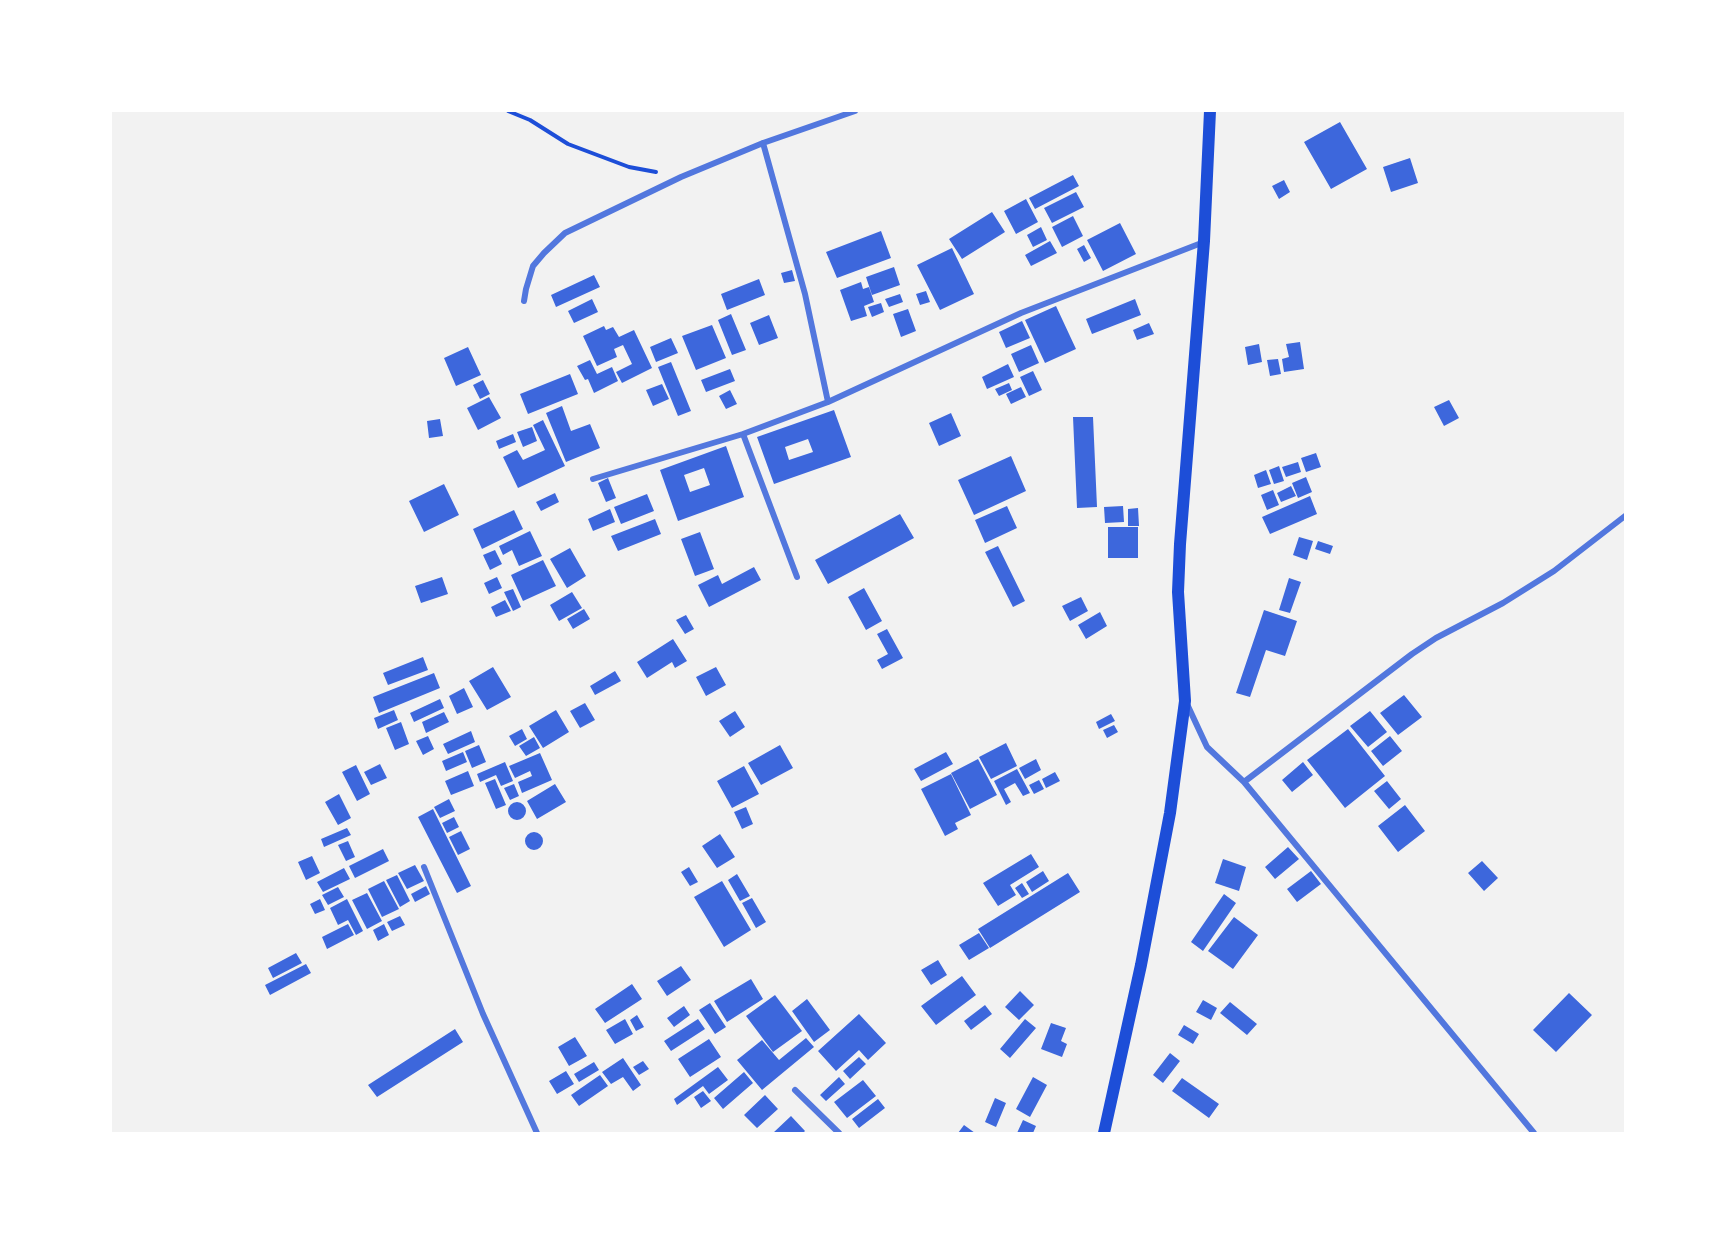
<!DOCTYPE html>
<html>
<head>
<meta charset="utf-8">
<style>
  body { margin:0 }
  #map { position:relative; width:1736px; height:1244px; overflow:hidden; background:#f2f2f2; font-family:Mulish,sans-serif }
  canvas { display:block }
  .frame { position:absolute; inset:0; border:112px solid #fff; pointer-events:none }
</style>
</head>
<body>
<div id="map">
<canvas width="1736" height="1244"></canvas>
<div class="frame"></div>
</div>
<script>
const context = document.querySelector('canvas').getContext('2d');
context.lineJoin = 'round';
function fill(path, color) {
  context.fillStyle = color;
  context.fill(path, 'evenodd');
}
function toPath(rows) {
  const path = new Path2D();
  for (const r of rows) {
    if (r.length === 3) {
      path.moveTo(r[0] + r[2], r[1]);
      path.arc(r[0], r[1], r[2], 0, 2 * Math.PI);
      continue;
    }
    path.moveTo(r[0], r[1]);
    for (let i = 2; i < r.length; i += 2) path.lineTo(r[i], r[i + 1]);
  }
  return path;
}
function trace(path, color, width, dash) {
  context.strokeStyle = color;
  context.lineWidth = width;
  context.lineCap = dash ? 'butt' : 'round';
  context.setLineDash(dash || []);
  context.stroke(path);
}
fill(toPath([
  [1340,122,1367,169,1331,189,1304,142],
  [1410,158,1418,183,1391,192,1383,167],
  [1073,175,1079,186,1035,209,1029,198],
  [1284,180,1290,192,1279,199,1272,186],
  [1076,192,1084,207,1052,223,1044,208],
  [1026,199,1038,222,1016,234,1004,211],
  [992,212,1005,232,962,259,949,239],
  [1073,216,1083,236,1062,247,1052,227],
  [1120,223,1136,254,1103,271,1087,240],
  [1041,227,1047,240,1033,247,1027,235],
  [881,231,891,258,837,278,826,252],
  [1050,241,1057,253,1031,266,1025,255],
  [1084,245,1091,258,1084,262,1077,249],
  [952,248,974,294,940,310,917,265],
  [894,267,900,285,872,295,866,277],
  [792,270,795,281,784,283,781,273],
  [594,275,600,287,556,307,551,295],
  [759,279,765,295,727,310,721,294],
  [861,282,863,289,869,287,874,302,864,306,867,316,851,321,840,290],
  [926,291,930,302,920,305,916,294],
  [900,294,903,302,889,307,885,299],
  [592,299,598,312,574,323,568,311],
  [1135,299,1141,315,1092,334,1086,319],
  [881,303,884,312,872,317,868,307],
  [1056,306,1076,349,1045,363,1025,320],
  [908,309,916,331,901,337,893,314],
  [731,314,746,350,732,355,718,320],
  [769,315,778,338,759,345,750,323],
  [1022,321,1030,338,1006,348,999,332],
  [1149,323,1154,334,1137,340,1133,330],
  [712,325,726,358,696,370,682,336],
  [604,326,606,330,613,327,619,337,634,330,652,368,622,383,616,372,632,364,623,345,614,349,617,357,597,366,583,336],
  [671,338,678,353,656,362,650,347],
  [1300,342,1304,369,1284,372,1282,359,1289,357,1286,344],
  [1259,344,1262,362,1248,365,1245,347],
  [1031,345,1039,363,1019,372,1011,354],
  [468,347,481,375,456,386,444,358],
  [1278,359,1281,374,1270,376,1267,360],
  [590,360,597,374,612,367,618,381,594,393,588,379,585,380,577,366],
  [671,362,691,411,678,416,658,367],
  [1008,364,1014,377,987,389,982,377],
  [730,369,735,381,706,392,701,380],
  [1033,371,1042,390,1029,396,1020,377],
  [570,374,578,394,528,414,520,394],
  [483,380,490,394,480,399,473,385],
  [1009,383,1012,390,999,396,995,389],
  [662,384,669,399,653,406,646,390],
  [1021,387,1026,397,1011,404,1006,394],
  [730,390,737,404,726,409,719,396],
  [489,397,501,418,478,430,467,408],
  [1449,400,1459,418,1444,426,1434,407],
  [562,406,571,431,590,424,600,448,566,462,546,413],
  [834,410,851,457,774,484,757,437],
  [808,439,813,452,789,460,785,447],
  [951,413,961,436,939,446,929,423],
  [1073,417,1093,417,1097,507,1077,508],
  [440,419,443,436,429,438,427,421],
  [543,420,565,466,518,488,503,457,517,450,523,460,545,450,533,425],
  [532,427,537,441,523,447,517,432],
  [513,434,516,442,499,449,496,441],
  [726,446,744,497,678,521,660,470],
  [704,468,710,485,690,492,684,475],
  [1316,453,1321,467,1306,472,1301,458],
  [1011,456,1026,491,974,515,958,480],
  [1298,462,1301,472,1286,477,1282,467],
  [1279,466,1284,481,1274,484,1269,470],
  [1266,470,1271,484,1258,488,1254,475],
  [1306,477,1312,492,1298,498,1292,483],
  [608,478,616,498,606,502,598,483],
  [444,484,459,515,424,532,409,501],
  [1291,486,1296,496,1281,502,1277,493],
  [1273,490,1279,505,1267,510,1261,495],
  [555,493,559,502,541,511,536,502],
  [647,494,654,511,621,524,614,507],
  [1310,496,1317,514,1270,534,1262,517],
  [1007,506,1017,528,985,543,975,520],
  [1123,506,1124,522,1105,523,1104,507],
  [1138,508,1139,526,1128,526,1128,509],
  [610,509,615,522,593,531,588,519],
  [514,510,523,529,482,549,473,529],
  [900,514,914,538,828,584,815,560],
  [655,519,661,534,618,551,611,536],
  [1108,527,1138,527,1138,558,1108,558],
  [530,531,542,556,519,566,512,550,503,555,499,546],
  [700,532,714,569,695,576,681,539],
  [1299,537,1313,541,1307,560,1293,555],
  [1318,541,1333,546,1330,554,1315,549],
  [998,546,1025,601,1013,607,985,552],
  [570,548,586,576,567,588,550,559],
  [495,550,502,564,490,570,483,555],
  [543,560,556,586,523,601,511,575],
  [754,567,761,580,709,607,698,585,718,575,722,584],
  [442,577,448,594,421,603,415,586],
  [497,577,502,588,489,594,484,583],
  [1289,578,1301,582,1290,613,1279,610],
  [864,588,882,621,866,630,848,597],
  [513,589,521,607,513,611,504,592],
  [572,592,582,608,559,621,550,605],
  [1081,597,1088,611,1070,621,1062,606],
  [505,600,511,611,496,617,491,607],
  [584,609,590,619,573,629,567,619],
  [1264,610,1297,621,1285,656,1266,650,1250,697,1236,693],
  [1100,612,1107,626,1086,639,1078,625],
  [686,615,694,629,685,634,676,620],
  [887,629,903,658,882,669,877,660,888,654,877,634],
  [673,639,687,661,675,668,672,662,647,678,637,662],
  [423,657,428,670,388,685,383,673],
  [493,667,511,697,487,710,469,681],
  [716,667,726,685,706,696,696,677],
  [615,671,621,681,595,695,590,686],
  [434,673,440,688,379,713,373,697],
  [464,688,473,707,457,714,449,696],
  [1404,695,1422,717,1398,735,1380,713],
  [440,699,444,708,414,722,410,713],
  [585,703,595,720,580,728,570,711],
  [394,710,398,720,378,729,374,718],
  [556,710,569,732,543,748,529,726],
  [735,711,745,727,730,737,719,721],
  [1370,711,1387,732,1368,747,1350,726],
  [444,712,449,722,426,733,422,722],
  [1111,714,1115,721,1099,729,1096,722],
  [401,722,409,744,395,750,386,728],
  [1114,725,1118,732,1107,738,1103,730],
  [522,729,527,739,515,746,509,736],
  [1348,729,1385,776,1345,808,1307,760],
  [471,731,475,742,448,754,443,744],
  [428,736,434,749,423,755,416,741],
  [1390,736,1402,751,1383,766,1371,751],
  [534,737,540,748,526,756,519,746],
  [1006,743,1017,766,991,779,979,757],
  [479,745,486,762,472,768,465,751],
  [780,745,793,768,761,785,748,763],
  [463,752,467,762,446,771,442,761],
  [946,752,953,764,921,781,914,769],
  [540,753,552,780,522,793,518,782,532,776,530,771,515,778,509,766],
  [978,759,997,795,970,809,951,773],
  [1036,759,1041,770,1025,779,1019,768],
  [505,762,513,781,501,786,496,775,480,782,477,774],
  [1303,762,1313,775,1292,792,1282,780],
  [380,764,387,778,371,785,364,772],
  [356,765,370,794,357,801,342,772],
  [744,766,759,794,732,808,717,781],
  [1017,769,1030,793,1023,796,1015,783,1004,789,1011,802,1006,805,994,781],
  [468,771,474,786,451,795,445,781],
  [1055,772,1060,781,1046,788,1042,779],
  [951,774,971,815,955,823,958,829,945,836,921,789],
  [495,779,506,805,496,809,485,783],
  [1039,780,1044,789,1034,794,1029,785],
  [1387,781,1401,799,1389,809,1374,791],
  [514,784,519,796,510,800,504,788],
  [555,784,566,802,537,819,527,801],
  [339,794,351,818,338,825,325,802],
  [449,799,455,811,440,818,434,807],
  [517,811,9],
  [1405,805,1425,831,1398,852,1378,826],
  [746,807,753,824,742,829,734,812],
  [433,809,471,886,457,893,418,817],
  [454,817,459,827,447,833,442,823],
  [347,828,351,835,324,847,321,839],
  [461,831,470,849,458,855,449,837],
  [534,841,9],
  [720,834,735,857,717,868,702,846],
  [348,841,355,857,346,861,338,845],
  [1288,847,1299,859,1275,879,1265,867],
  [383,849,389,861,355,878,349,866],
  [1031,854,1039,867,1010,885,1016,895,998,906,983,883],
  [312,856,320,873,306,880,298,862],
  [1223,859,1246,867,1239,891,1215,883],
  [1482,861,1498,878,1484,891,1468,873],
  [415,865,424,881,407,889,398,873],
  [689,867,698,882,690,886,681,872],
  [344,868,350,879,323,892,317,882],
  [1043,871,1049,881,1032,892,1026,882],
  [1311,871,1321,884,1297,902,1287,889],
  [1068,873,1080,892,990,948,978,929],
  [737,874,750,896,740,901,728,880],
  [397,875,410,901,400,907,386,880],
  [384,881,399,909,382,917,368,889],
  [722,881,751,930,724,947,694,897],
  [1022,883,1029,894,1022,898,1015,888],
  [426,886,430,894,415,902,411,894],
  [338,887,344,897,328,905,322,895],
  [367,893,382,921,367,929,352,900],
  [1224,894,1236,903,1203,951,1191,942],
  [752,898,766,922,756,928,742,903],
  [320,899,325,910,315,914,310,904],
  [347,899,363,931,356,935,348,920,338,925,330,908],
  [400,916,405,925,392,931,387,922],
  [1234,917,1258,935,1233,969,1208,951],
  [348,924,354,935,327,949,322,937],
  [384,924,389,935,378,941,373,930],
  [979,933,989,948,969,960,959,945],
  [296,953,302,963,273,978,268,968],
  [938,960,947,975,931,985,921,970],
  [306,964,311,973,270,995,265,985],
  [681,966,691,980,667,996,657,981],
  [962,976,976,995,936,1025,921,1006],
  [751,979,763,999,727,1022,714,1001],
  [632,984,642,999,605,1023,595,1009],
  [1020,991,1034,1005,1019,1020,1005,1007],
  [1569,993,1592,1015,1556,1052,1533,1030],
  [775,995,802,1031,773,1052,746,1016],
  [807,999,830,1030,814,1042,792,1011],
  [1203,1000,1217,1008,1211,1020,1196,1012],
  [1230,1002,1257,1024,1247,1035,1220,1013],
  [710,1003,726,1027,715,1034,699,1010],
  [985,1005,992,1014,971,1030,964,1021],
  [684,1006,690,1015,674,1027,667,1018],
  [859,1014,886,1043,868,1060,859,1050,836,1071,818,1051],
  [637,1015,644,1027,636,1031,630,1020],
  [625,1019,633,1034,615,1044,606,1030],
  [698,1019,705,1029,671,1051,664,1041],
  [1025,1019,1036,1028,1010,1058,1000,1049],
  [1051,1023,1066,1028,1061,1041,1067,1044,1062,1057,1041,1049],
  [1184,1025,1199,1034,1193,1044,1178,1035],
  [455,1029,463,1042,377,1097,368,1085],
  [575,1037,587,1056,569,1066,558,1047],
  [806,1038,814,1047,762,1090,737,1060,762,1040,779,1060],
  [709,1039,721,1057,690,1077,678,1059],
  [1170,1053,1180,1061,1163,1083,1153,1075],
  [859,1057,866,1064,850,1079,843,1071],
  [623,1058,641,1085,633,1091,623,1077,611,1084,602,1072],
  [643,1061,649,1069,639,1075,633,1067],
  [594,1062,599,1070,579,1082,574,1074],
  [718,1067,728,1080,709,1094,703,1086,677,1105,674,1099],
  [566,1071,574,1084,557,1094,549,1081],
  [744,1072,753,1083,723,1109,714,1098],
  [600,1075,608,1086,579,1106,571,1095],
  [839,1077,845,1084,826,1101,820,1095],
  [1033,1077,1047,1085,1030,1117,1016,1109],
  [1182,1078,1219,1104,1209,1118,1172,1091],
  [863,1080,876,1096,847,1118,834,1102],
  [703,1091,711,1101,701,1108,694,1097],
  [765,1095,778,1109,757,1128,744,1115],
  [995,1098,1006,1103,996,1127,985,1122],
  [878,1099,885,1108,859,1128,852,1119],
  [791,1116,805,1131,803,1133,773,1133],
  [1023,1120,1036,1126,1033,1133,1017,1133],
  [964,1125,975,1133,958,1133]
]), '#3d67dc');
trace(toPath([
  [508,111,530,120,568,144,629,167,656,172]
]), '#1d4ed8', 4);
trace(toPath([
  [763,143,805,294,828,402],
  [524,301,526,289,533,266,544,253,565,233,681,177,763,143,855,111],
  [743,434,797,577],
  [593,479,743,434,828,402,1021,313,1204,242],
  [1187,704,1207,747,1244,782,1534,1133],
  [1244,782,1412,654,1436,638,1503,603,1554,571,1625,516],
  [424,867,483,1014,537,1133],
  [795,1090,839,1133]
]), '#5277de', 6);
trace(toPath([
  [1104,1133,1141,965,1170,813,1185,701,1178,592,1180,544,1204,241,1210,111]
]), '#1d4ed8', 12);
</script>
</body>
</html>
